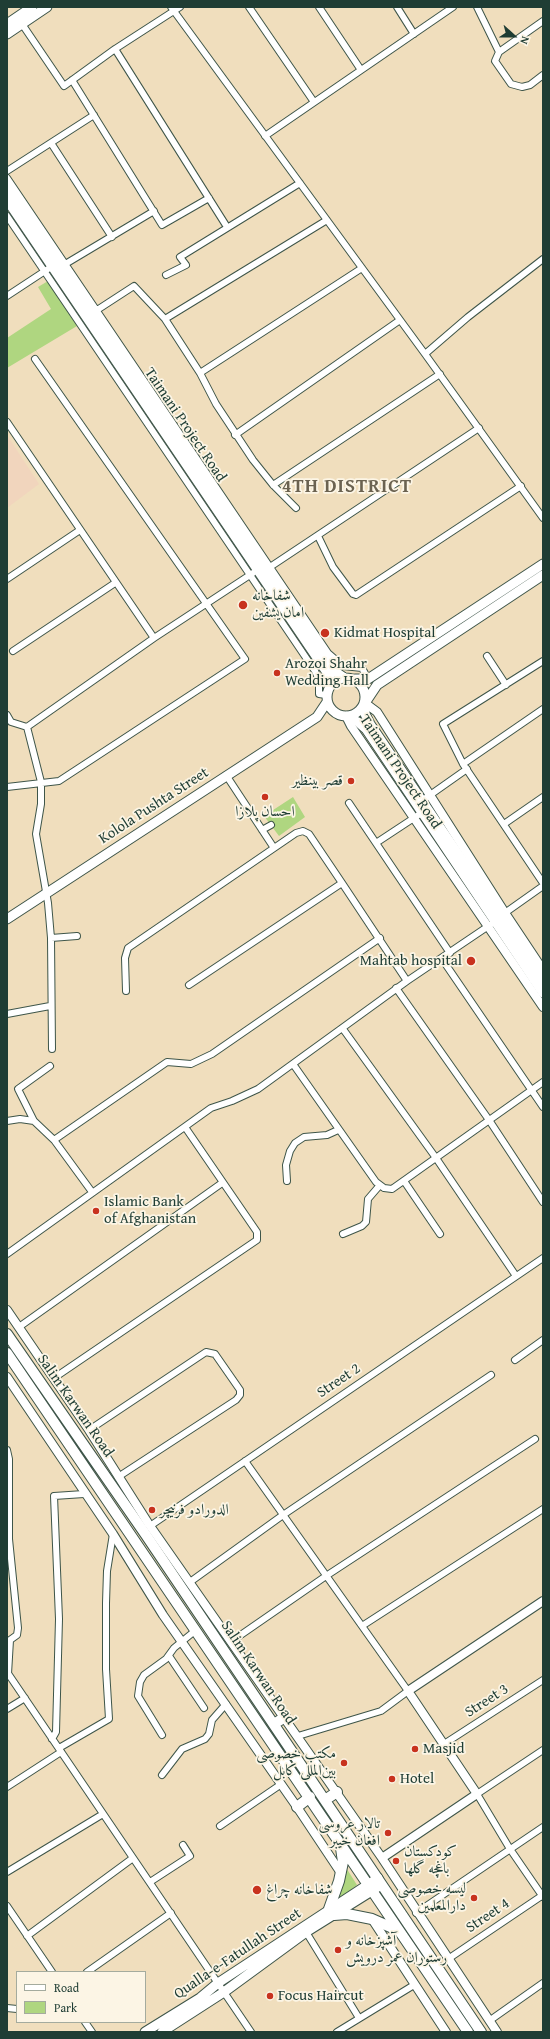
<!DOCTYPE html>
<html>
<head>
<meta charset="utf-8">
<style>
  body { margin:0 }
  #map { position:relative; width:550px; height:2039px; overflow:hidden; background:#f0debd; font-family:"Gentium Book Plus",serif }
  canvas { display:block }
  .frame { position:absolute; inset:0; border:8px solid #1f3d34; pointer-events:none }
  .legend { position:absolute; left:16px; top:1971px; width:130px; height:52px; box-sizing:border-box; background:#fcf5e5; border:1px solid #a4ab9e; margin:0; padding:5px 7px; list-style:none; font-size:12px; color:#1f3d34 }
  .legend li { display:flex; align-items:center; gap:8px; height:20px }
  .legend b { width:20px; border:1px solid #a4ab9e }
  .north { position:absolute; left:494px; top:16px; width:40px; height:40px; -webkit-text-stroke:3px #fcf5e5; paint-order:stroke; rotate:111deg; font-size:11px; font-weight:700; line-height:16px; text-align:center; color:#1f3d34 }
  .north::after { content:''; display:block; margin:auto; width:14px; height:18px; background:#1f3d34; clip-path:polygon(50% 0,100% 100%,50% 72%,0 100%) }
</style>
</head>
<body>
<div id="map">
<canvas width="550" height="2039"></canvas>
<div class="frame"></div>
<ul class="legend">
<li><b style="height:5px;background:#fff"></b>Road</li>
<li><b style="height:11px;background:#afd680"></b>Park</li>
</ul>
<div class="north">N</div>
</div>
<script>
const context = document.querySelector('canvas').getContext('2d');
context.lineJoin = 'round';
function fill(path, color) {
  context.fillStyle = color;
  context.fill(path, 'evenodd');
}
function toPath(rows) {
  const path = new Path2D();
  for (const r of rows) {
    if (r.length === 3) {
      path.moveTo(r[0] + r[2], r[1]);
      path.arc(r[0], r[1], r[2], 0, 2 * Math.PI);
      continue;
    }
    path.moveTo(r[0], r[1]);
    for (let i = 2; i < r.length; i += 2) path.lineTo(r[i], r[i + 1]);
  }
  return path;
}
function trace(path, color, width, dash) {
  context.strokeStyle = color;
  context.lineWidth = width;
  context.lineCap = dash ? 'butt' : 'round';
  context.setLineDash(dash || []);
  context.stroke(path);
}
function drawText(font, color, halo, rows, align = 'center') {
  context.font = font + ' "Gentium Book Plus",Amiri,serif';
  context.lineWidth = 3.5;
  context.setLineDash([]);
  context.textBaseline = 'middle';
  context.strokeStyle = halo;
  context.fillStyle = color;
  for (const [text, x, y, turn = 0] of rows) {
    context.save();
    context.translate(x, y);
    context.rotate((+turn || 0) * Math.PI / 180);
    context.textAlign = isNaN(turn) ? turn : align;
    if (halo) context.strokeText(text, 0, 0);
    context.fillText(text, 0, 0);
    context.restore();
  }
}
fill(toPath([
  [7,435,39,484,7,508]
]), '#f1d5bd');
fill(toPath([
  [48,281,77,326,7,368,7,338,51,309,38,287],
  [293,797,305,817,279,836,264,816],
  [345,1866,357,1885,337,1901]
]), '#afd680');
const minor = toPath([
  [171,7,425,354,543,518],
  [249,7,314,102],
  [319,7,361,70],
  [397,7,414,34],
  [477,7,499,52],
  [543,21,499,52,495,61,511,84,522,87,530,85,543,75],
  [22,24,64,86,115,49,180,7],
  [115,49,227,227],
  [72,80,162,225,209,198],
  [265,136,453,7],
  [51,143,112,237],
  [7,171,94,115],
  [7,178,328,653,343,666,362,668,368,679],
  [7,216,315,671,319,680,319,694,326,695],
  [62,266,154,211],
  [166,275,186,265,180,257,300,183],
  [7,296,48,269],
  [94,312,134,286,165,319,200,373,216,404,253,460,273,485,296,508],
  [165,319,327,220],
  [425,354,468,317,543,259],
  [200,373,362,268],
  [7,422,154,638],
  [235,435,400,320],
  [273,485,440,374],
  [318,536,333,567,353,594,356,595,521,486],
  [267,569,479,428],
  [7,579,80,530],
  [13,651,115,583],
  [487,656,506,685],
  [543,661,443,724,463,764,543,883],
  [7,715,11,722,27,727,154,638,253,573],
  [27,727,41,782,41,804,36,834,48,903,51,938,52,1049],
  [463,764,543,709],
  [226,775,274,848],
  [7,787,59,781,245,659,35,359],
  [423,800,467,769],
  [349,803,450,953],
  [504,824,543,797],
  [262,830,271,825],
  [376,843,423,812],
  [502,915,543,886],
  [51,938,77,936],
  [442,959,543,1107],
  [189,985,342,883],
  [396,988,489,1120,543,1202],
  [126,991,125,958,128,948,296,833,303,831,309,834,342,883,407,981],
  [7,1014,50,1006],
  [343,1029,436,1158,516,1276],
  [293,1064,376,1182,384,1188,392,1189,543,1082],
  [7,1121,20,1119,34,1121,54,1140,92,1192],
  [34,1121,18,1089,50,1066],
  [54,1140,167,1062,191,1064,212,1054,380,938],
  [287,1181,286,1165,290,1151,295,1143,304,1137,327,1135,338,1130],
  [404,1181,440,1234],
  [343,1234,362,1226,366,1222,368,1199,380,1185],
  [7,1254,211,1108,232,1101,258,1089,407,981,490,925],
  [19,1327,222,1183],
  [515,1360,543,1340],
  [54,1378,257,1240,257,1232,185,1127],
  [89,1430,206,1352,215,1354,240,1390,240,1395,236,1400,118,1477],
  [7,1450,9,1459,9,1539,18,1628,17,1635,10,1640,8,1674],
  [245,1461,408,1691,381,1711,298,1736],
  [150,1526,543,1258],
  [190,1582,283,1515,491,1375],
  [362,1626,543,1509],
  [232,1641,326,1576,535,1439],
  [169,1656,204,1708],
  [7,1672,251,2032],
  [7,1709,25,1698],
  [162,1735,138,1696,140,1682,144,1675,166,1659,174,1648,196,1630],
  [52,1739,56,1732,59,1619,54,1496,84,1494],
  [444,1744,543,1680],
  [59,1748,109,1719,106,1669,106,1603,107,1571,113,1534],
  [543,1750,477,1794,510,1849,543,1897],
  [162,1775,182,1749,205,1739,209,1734,212,1720,226,1704],
  [7,1787,61,1752],
  [220,1826,280,1785],
  [7,1872,103,1814],
  [150,1882,190,1856,183,1845],
  [7,1906,52,1972],
  [416,1913,543,1827],
  [306,1932,359,2018],
  [27,1936,133,1858],
  [448,1959,543,1895],
  [87,1972,171,1913],
  [7,2008,17,2009],
  [489,2021,543,1983],
  [85,2022,92,2032],
  [337,2032,414,1985]
]);
const tertiary = toPath([
  [365,703,377,712,505,913,543,970],
  [346,716,351,726,543,1007],
  [7,1310,89,1430,148,1523,382,1858,497,2032],
  [7,1377,113,1534,163,1615,297,1807,341,1873],
  [382,1858,477,1794,408,1691,543,1601],
  [372,1919,446,2032]
]);
const secondary = toPath([
  [7,24,32,7],
  [7,34,47,7],
  [7,186,333,670,343,677],
  [7,200,328,674,332,683],
  [543,575,377,685,365,703,365,714,370,724,543,979],
  [346,697,19],
  [355,679,368,679,543,564],
  [346,716,358,722,366,729,543,993],
  [7,919,317,717,327,702],
  [145,2032,200,1998,218,1983,378,1878],
  [162,2032,224,1992,306,1932,378,1887]
]);
const primary = toPath([
  [7,1334,146,1535,481,2032],
  [7,1353,468,2032],
  [274,1724,285,1717],
  [325,1800,337,1792],
  [297,1807,310,1797],
  [329,1909,339,1881,343,1862,341,1848],
  [334,1915,347,1914,372,1919,397,1930]
]);
trace(minor, '#3e5549', 8);
trace(tertiary, '#3e5549', 10);
trace(secondary, '#3e5549', 11);
trace(primary, '#3e5549', 12);
trace(minor, '#fff', 6);
trace(tertiary, '#fff', 8);
trace(secondary, '#fff', 9);
trace(primary, '#fff', 10);
for (const [x, y, r, color] of [
  [243,605,5,"#c8321e"],
  [325,633,5,"#c8321e"],
  [277,673,4,"#c8321e"],
  [351,781,4,"#c8321e"],
  [265,797,4,"#c8321e"],
  [471,961,5,"#c8321e"],
  [96,1211,4,"#c8321e"],
  [152,1510,4,"#c8321e"],
  [415,1749,4,"#c8321e"],
  [344,1763,4,"#c8321e"],
  [392,1779,4,"#c8321e"],
  [388,1833,4,"#c8321e"],
  [396,1861,4,"#c8321e"],
  [257,1890,5,"#c8321e"],
  [474,1898,4,"#c8321e"],
  [338,1950,4,"#c8321e"],
  [270,1996,4,"#c8321e"]
]) {
  const dot = new Path2D();
  dot.arc(x, y, r, 0, 2 * Math.PI);
  context.fillStyle = color;
  context.fill(dot);
  trace(dot, '#fcf5e5', 1.5);
}
drawText('15px', '#1f3d34', '#fcf5e5', [
  ["Taimani Project Road",185,425,56],
  ["Taimani Project Road",400,772,56],
  ["Kolola Pushta Street",154,806,-33],
  ["Street 2",339,1381,-34],
  ["Salim Karwan Road",75,1406,55],
  ["Salim Karwan Road",258,1673,56],
  ["Street 3",487,1701,-33],
  ["Street 4",488,1916,-34],
  ["Qualla-e-Fatullah Street",238,1954,-34]
]);
drawText('15px', '#1f3d34', '#fcf5e5', [
  ["شفاخانه",252,596],
  ["امان یشفین",252,613],
  ["Kidmat Hospital",334,633],
  ["Arozoi Shahr",285,664],
  ["Wedding Hall",285,681],
  ["قصر بینظیر",343,781,"right"],
  ["احسان پلازا",265,812,"center"],
  ["Mahtab hospital",462,961,"right"],
  ["Islamic Bank",104,1202],
  ["of Afghanistan",104,1219],
  ["الدورادو فرنیچر",160,1510],
  ["Masjid",423,1749],
  ["مکتب خصوصی",336,1754,"right"],
  ["بین‌المللی کابل",336,1771,"right"],
  ["Hotel",400,1779],
  ["تالار عروسی",380,1824,"right"],
  ["افغان خیبر",380,1841,"right"],
  ["کودکستان",404,1852],
  ["باغچه گلها",404,1869],
  ["لیسه خصوصی",466,1889,"right"],
  ["دارالمعلمین",466,1906,"right"],
  ["شفاخانه چراغ",266,1890],
  ["آشپزخانه و",346,1941],
  ["رستوران عمر درویش",346,1958],
  ["Focus Haircut",278,1996]
], 'left');
context.letterSpacing = '1px';
drawText('bold 19px', '#6b6250', '#fcf5e5', [
  ["4TH DISTRICT",347,487]
]);
context.letterSpacing = '0px';
</script>
</body>
</html>
